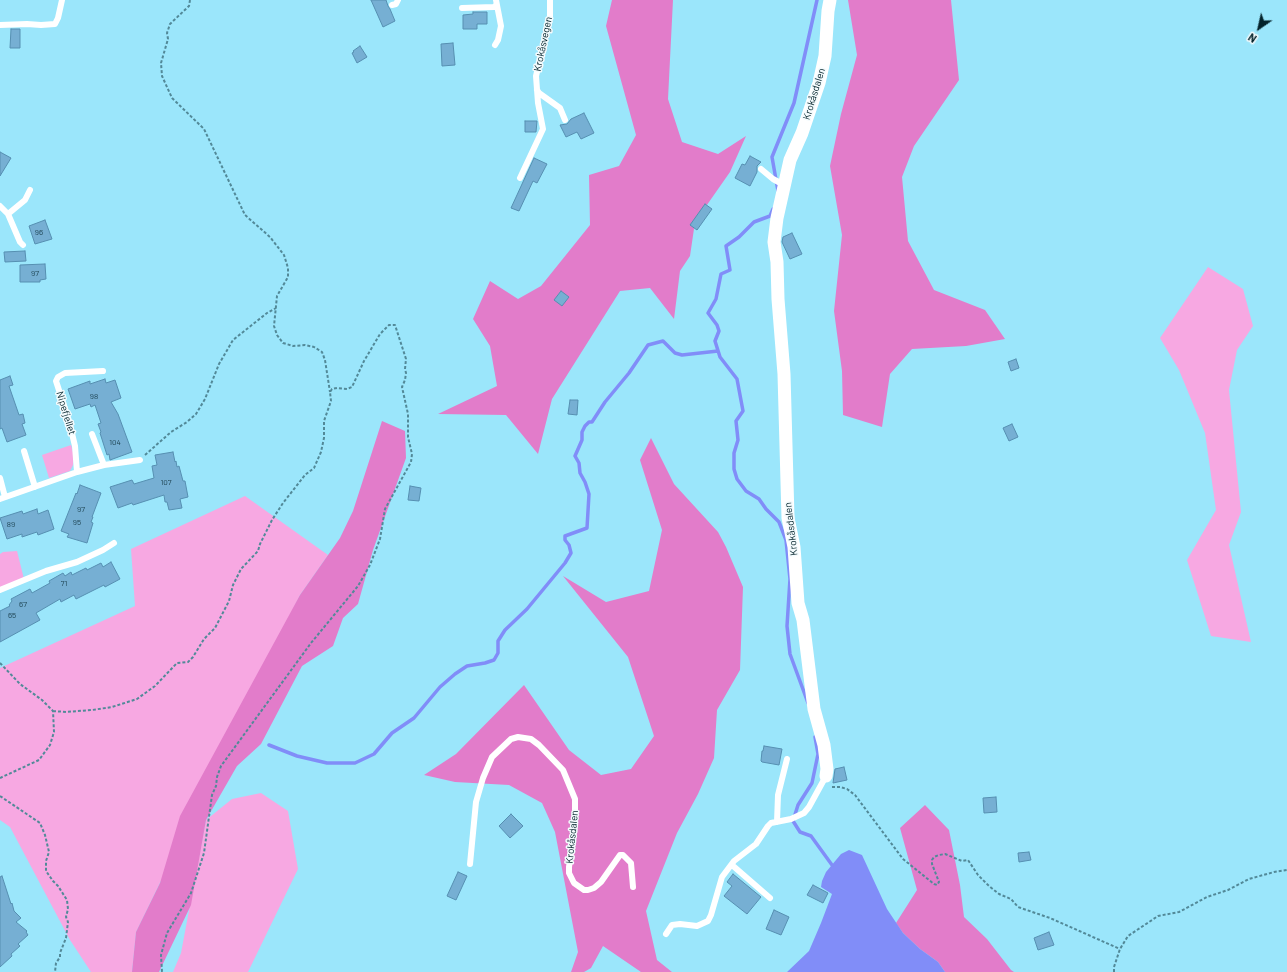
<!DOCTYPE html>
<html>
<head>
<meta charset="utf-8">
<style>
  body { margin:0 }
  #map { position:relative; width:1287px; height:972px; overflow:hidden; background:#9be6fb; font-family:Barlow,sans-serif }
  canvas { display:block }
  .north { position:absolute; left:1239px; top:8px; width:40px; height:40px; -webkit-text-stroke:3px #f4fbfd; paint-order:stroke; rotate:214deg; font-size:11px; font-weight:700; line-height:16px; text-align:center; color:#03232b }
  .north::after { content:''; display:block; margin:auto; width:14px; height:18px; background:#03232b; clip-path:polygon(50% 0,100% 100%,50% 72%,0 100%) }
</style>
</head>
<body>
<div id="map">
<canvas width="1287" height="972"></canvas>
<div class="north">N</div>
</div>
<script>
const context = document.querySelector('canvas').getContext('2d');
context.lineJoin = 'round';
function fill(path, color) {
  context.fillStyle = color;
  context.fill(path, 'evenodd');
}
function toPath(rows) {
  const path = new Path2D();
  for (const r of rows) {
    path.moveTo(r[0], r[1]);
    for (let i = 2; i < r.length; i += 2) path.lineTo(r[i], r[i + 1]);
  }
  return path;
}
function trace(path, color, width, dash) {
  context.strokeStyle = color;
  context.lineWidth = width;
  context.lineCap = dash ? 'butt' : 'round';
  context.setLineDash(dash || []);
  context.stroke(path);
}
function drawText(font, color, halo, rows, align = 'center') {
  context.font = font + ' Barlow,sans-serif';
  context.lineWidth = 3;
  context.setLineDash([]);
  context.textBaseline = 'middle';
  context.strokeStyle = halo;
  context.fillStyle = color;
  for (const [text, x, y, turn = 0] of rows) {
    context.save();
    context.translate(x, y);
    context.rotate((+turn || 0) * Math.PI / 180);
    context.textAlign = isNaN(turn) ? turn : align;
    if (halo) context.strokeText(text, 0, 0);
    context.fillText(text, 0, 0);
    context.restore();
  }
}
fill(toPath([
  [1208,267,1243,289,1253,326,1237,350,1229,390,1241,512,1229,545,1251,642,1211,636,1187,560,1216,510,1205,433,1179,370,1160,338],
  [71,445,74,456,73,465,70,471,49,478,42,455],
  [245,496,328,555,300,595,136,932,132,972,91,972,70,940,10,827,0,820,0,668,135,606,131,549],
  [17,551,24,579,0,589,0,554,3,552],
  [261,793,288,811,298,869,248,972,173,972,181,953,206,820,232,799]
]), '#f7a8e2');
fill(toPath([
  [612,0,673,0,668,99,682,142,718,154,746,136,730,172,695,222,690,256,680,271,674,319,650,288,620,291,552,399,538,454,506,415,438,414,497,386,490,346,473,319,490,281,518,299,541,286,590,225,589,175,619,166,636,135,606,26],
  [848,0,951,0,959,80,914,146,902,177,908,241,934,290,985,310,1005,339,966,346,912,349,890,374,882,427,843,415,842,371,834,311,842,235,830,166,841,114,857,55],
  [382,421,405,431,406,458,373,550,358,604,343,618,333,646,302,666,261,744,237,766,206,820,191,905,159,972,132,972,136,932,160,883,180,816,300,595,340,538,353,511],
  [651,438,674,484,718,532,726,547,743,587,740,670,717,710,714,758,698,794,677,833,646,911,657,960,672,972,641,972,603,946,591,968,584,972,571,972,578,952,555,832,542,803,509,785,455,782,424,775,456,754,524,685,569,750,601,775,631,769,654,736,628,657,563,576,606,602,649,591,662,530,640,460],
  [925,805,949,830,960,885,964,917,987,939,1011,970,1014,972,945,972,938,962,920,949,903,933,896,923,917,890,900,828]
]), '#e27cca');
fill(toPath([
  [849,850,862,855,887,909,903,933,920,949,938,962,945,972,787,972,809,951,821,923,832,894,821,887,822,881,826,872,841,854]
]), '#818df8');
trace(toPath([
  [778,191,772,157,794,103,817,0],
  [773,209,770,216,754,222,739,237,726,246,730,270,721,274,716,299,708,313,717,325,719,331,715,341,720,357,737,379,743,411,736,421,738,440,734,453,734,469,737,479,746,491,759,499,766,509,779,522,786,540,790,579,787,626,790,654,808,703],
  [815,737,818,754,812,783,798,805,793,821,800,832,811,836,832,865],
  [269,745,297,756,327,763,355,763,374,754,392,733,414,718,440,687,455,674,467,666,485,663,494,660,498,653,498,641,505,630,527,609,565,563,571,553,569,545,565,540,565,536,587,528,589,494,585,482,580,473,579,463,575,456,582,440,582,432,585,426,589,422,592,422,605,402,629,373,648,345,663,341,675,353,682,355,718,351]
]), '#818df8', 3.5);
const building = toPath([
  [371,0,386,0,388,6,390,9,395,21,383,27,371,0],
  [473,12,487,12,487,24,477,24,477,29,463,29,463,15,473,14,473,12],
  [11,29,20,29,20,48,10,48,11,29],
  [453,43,455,65,442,66,441,44,453,43],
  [360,46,367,57,357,63,352,53,354,52,353,51,360,46],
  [584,113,594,133,581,139,577,132,566,137,560,125,567,124,571,119,584,113],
  [525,121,537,121,536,132,525,132,525,121],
  [0,152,11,158,0,176,0,152],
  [750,156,761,162,757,166,757,172,750,186,735,178,742,164,745,165,750,156],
  [534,158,547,164,537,183,533,181,519,211,511,208,534,158],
  [705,204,712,209,697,230,690,225,705,204],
  [45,220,52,239,35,244,29,226,45,220],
  [792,233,802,254,790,259,782,242,783,237,792,233],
  [25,251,26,261,5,262,4,252,25,251],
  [45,264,46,279,40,280,40,282,20,282,20,265,45,264],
  [561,291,569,297,562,306,554,300,561,291],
  [1016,359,1019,368,1011,371,1008,362,1016,359],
  [10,376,13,385,9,386,19,415,23,414,25,423,22,424,26,435,7,442,2,428,0,429,0,380,10,376],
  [105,379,106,383,115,380,121,398,111,402,118,414,132,452,110,460,109,454,107,455,100,433,101,432,98,424,101,423,95,405,91,407,90,404,75,409,68,389,90,381,90,384,105,379],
  [570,400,578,400,577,415,568,414,570,400],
  [1012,424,1018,437,1009,441,1003,428,1012,424],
  [173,452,175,462,176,461,177,467,179,466,183,481,185,481,188,497,180,499,182,508,169,510,167,502,165,502,164,495,133,505,132,503,118,508,110,487,132,480,134,484,154,478,152,466,157,465,155,455,173,452],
  [80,485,101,493,92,517,93,517,91,522,93,523,87,543,67,537,69,534,61,531,76,493,77,494,80,485],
  [410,486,421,488,419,501,408,500,410,486],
  [37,509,38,514,48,510,54,529,38,535,37,532,22,537,22,534,7,539,0,518,22,511,23,514,37,509],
  [111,562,120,579,105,587,104,585,76,599,74,595,61,602,60,599,36,613,40,620,0,642,0,611,10,606,9,605,12,601,11,599,30,589,32,593,50,583,49,581,63,573,65,576,71,572,72,575,86,568,87,570,101,563,103,567,111,562],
  [764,746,782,749,779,765,762,762,761,761,762,751,763,751,764,746],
  [844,767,847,780,833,783,835,769,844,767],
  [996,797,997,812,984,813,983,798,996,797],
  [511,814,523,826,510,838,499,826,511,814],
  [1029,852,1031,860,1019,862,1018,853,1029,852],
  [458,872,467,876,456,900,447,896,458,872],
  [733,874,761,897,747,914,724,896,732,886,727,882,733,874],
  [2,876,11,904,12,903,14,911,21,918,16,922,27,931,26,932,28,935,18,944,20,946,11,954,12,956,0,967,0,877,2,876],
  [813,885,828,893,823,903,807,895,813,885],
  [774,910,789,917,781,935,766,929,774,910],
  [1049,932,1054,945,1038,950,1034,938,1049,932]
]);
fill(building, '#76afd3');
trace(building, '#568fb1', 1);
trace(toPath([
  [190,0,189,6,170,24,167,33,168,39,161,63,162,76,172,98,204,129,245,215,270,237,284,255,288,268,288,277,277,296,274,326,277,335,283,343,293,346,305,345,314,347,322,352,325,360,330,392],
  [145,455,171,432,187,422,196,414,205,399,219,364,233,340,267,313,276,308],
  [0,663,20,684,42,700,53,711,54,732,50,745,39,760,0,778],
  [53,711,66,712,92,710,112,707,137,699,155,686,177,663,188,662,193,657,204,639,215,628,229,601,233,585,241,569,258,551,260,544,272,520,283,503,305,475,314,468,321,452,324,438,324,421,331,401,330,392,332,389,337,388,347,389,352,387,364,361,380,334,389,325,395,325,406,359,405,369,406,373,405,380,402,387,408,414,408,437,412,454,411,462,385,509,380,539,370,565,358,586,311,643,221,766,217,777,216,786,212,795,204,853,191,893,167,933,161,955,162,972],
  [832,787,840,787,847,789,855,795,903,859,934,884,937,885,939,882,932,864,932,860,934,857,939,855,945,854,962,861,968,860,978,875,989,886,999,894,1011,899,1018,907,1050,918,1120,949],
  [0,796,40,823,45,835,49,852,46,861,46,871,53,881,58,886,67,900,68,909,66,917,68,922,66,938,60,953,60,957,56,963,55,972],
  [1114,972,1114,967,1120,949,1128,936,1158,916,1179,912,1207,897,1228,890,1249,879,1274,872,1287,870]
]), '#528998', 2, [3, 2]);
trace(toPath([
  [392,5,396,4,398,0],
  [462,8,494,7,496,5],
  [0,25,27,24,41,25,55,24,58,18,62,0],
  [495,45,498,40,501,26,496,0],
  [537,90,539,93,560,108,565,120],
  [761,169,773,179,784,185],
  [520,178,543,129,538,103,536,76,550,17,550,0],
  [0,206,8,214,20,242,23,245],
  [8,214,25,200,30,190],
  [92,434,104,465],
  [24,451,35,487],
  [77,472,75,446,69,421,56,381,58,377,65,373,103,371],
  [0,478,5,497],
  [0,499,77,472,104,465,140,460],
  [0,590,46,571,77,562,103,550,114,543],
  [777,822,778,795,787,759],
  [470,864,476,802,483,778,492,757,511,739,518,737,531,739,539,745,563,770,575,799,575,824,569,867,569,873,574,883,584,890,588,890,594,888,601,882,620,855,623,855,631,863,633,887],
  [732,865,770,898],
  [666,934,672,925,680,924,697,926,708,921,711,915,722,877,734,861,756,844,768,826,771,823,791,819,804,813,809,807,826,776]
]), '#fff', 6);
trace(toPath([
  [826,776,827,769,824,745,814,709,803,620,798,603,794,547,788,518,784,374,778,299,777,262,774,242,777,218,790,160,802,133,819,83,825,56,828,11,830,0]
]), '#fff', 13);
drawText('8px', '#204655', null, [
  ["96",39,232],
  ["97",35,273],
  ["98",94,396],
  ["104",115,442],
  ["107",166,482],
  ["97",81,509],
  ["95",77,522],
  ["89",11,524],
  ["71",64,583],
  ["67",23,604],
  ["65",12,615]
]);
drawText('10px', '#03232b', '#f4fbfd', [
  ["Krokåsvegen",543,44,-78],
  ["Krokåsdalen",814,94,-73],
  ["Nipefjellet",66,413,73],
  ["Krokåsdalen",791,529,-97],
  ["Krokåsdalen",572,837,-84]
]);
</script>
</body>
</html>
